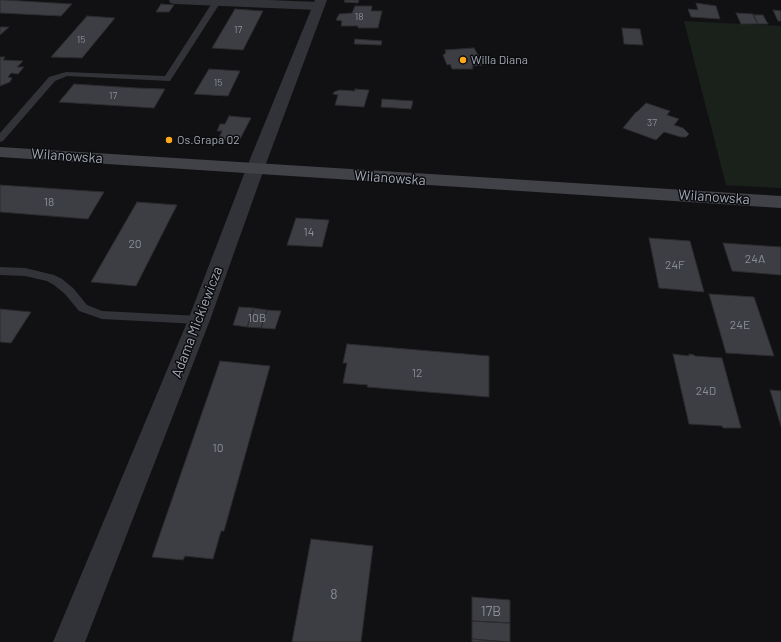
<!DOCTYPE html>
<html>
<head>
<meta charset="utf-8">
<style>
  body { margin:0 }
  canvas { display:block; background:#111113 }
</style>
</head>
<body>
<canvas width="781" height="642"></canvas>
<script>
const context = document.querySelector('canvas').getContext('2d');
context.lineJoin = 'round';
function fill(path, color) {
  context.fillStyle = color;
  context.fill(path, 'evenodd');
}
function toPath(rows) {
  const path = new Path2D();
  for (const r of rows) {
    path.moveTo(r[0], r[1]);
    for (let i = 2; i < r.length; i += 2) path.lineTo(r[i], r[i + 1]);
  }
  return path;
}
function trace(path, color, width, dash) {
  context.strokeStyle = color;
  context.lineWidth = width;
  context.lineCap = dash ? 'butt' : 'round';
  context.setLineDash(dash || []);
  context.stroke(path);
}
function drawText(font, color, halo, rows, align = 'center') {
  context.font = font + ' Barlow,sans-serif';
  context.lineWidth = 3;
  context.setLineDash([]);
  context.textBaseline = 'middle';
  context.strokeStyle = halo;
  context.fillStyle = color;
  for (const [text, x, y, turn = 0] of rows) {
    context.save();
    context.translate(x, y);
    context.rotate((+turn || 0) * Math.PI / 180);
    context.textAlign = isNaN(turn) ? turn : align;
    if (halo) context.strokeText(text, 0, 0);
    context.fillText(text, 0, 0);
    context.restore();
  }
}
fill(toPath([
  [684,21,781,26,781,188,726,185]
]), '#19211a');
const building = toPath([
  [0,0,5,0,72,4,61,16,0,13,0,0],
  [345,0,359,0,358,3,344,2,345,0],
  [696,3,716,6,720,19,691,17,688,9,698,10,696,3],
  [161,4,174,5,169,12,156,12,161,4],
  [355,6,372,6,371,11,382,11,378,28,358,28,358,26,341,26,342,21,336,20,339,14,352,13,355,6],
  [235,9,263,11,243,50,212,48,235,9],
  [773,10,781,11,781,21,778,21,773,10],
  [736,13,753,14,758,24,741,24,736,13],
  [753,15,763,15,768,24,758,24,753,15],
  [87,16,115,18,82,58,51,57,87,16],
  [0,27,9,27,0,35,0,27],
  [622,28,640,29,643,45,624,44,622,28],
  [355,39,382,41,381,45,354,44,355,39],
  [474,48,484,65,472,66,473,69,452,69,450,64,447,65,443,55,446,53,445,50,474,48],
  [0,57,5,57,3,60,23,61,17,67,24,67,18,74,11,73,8,77,12,78,10,82,0,86,0,57],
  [209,69,240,71,228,96,194,94,209,69],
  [74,84,136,88,165,89,154,108,59,102,74,84],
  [355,89,369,90,364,107,335,105,338,95,333,94,334,92,339,90,355,91,355,89],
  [382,99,413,101,411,109,381,107,382,99],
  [646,103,670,111,667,115,679,119,674,125,683,128,689,134,686,137,681,137,664,132,656,140,623,128,636,112,637,112,646,103],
  [229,116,251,118,239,141,218,140,222,131,217,131,220,124,225,124,229,116],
  [0,185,104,192,88,219,0,212,0,185],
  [137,202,177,205,136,286,91,282,137,202],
  [296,218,329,220,322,247,287,245,296,218],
  [649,238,690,241,704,292,659,288,649,238],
  [723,243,781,247,781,275,732,271,723,243],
  [709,294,754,297,774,356,726,353,709,294],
  [239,307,254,308,247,327,233,325,239,307],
  [254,308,267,310,261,328,247,327,254,308],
  [0,309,31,312,11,343,0,342,0,309],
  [267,310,281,311,275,329,261,328,267,310],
  [347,344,489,356,489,397,367,387,368,385,343,383,347,363,343,363,347,344],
  [673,354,689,356,689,354,694,355,695,356,722,358,741,428,723,428,722,426,689,424,673,354],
  [220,361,270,366,224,531,221,531,213,559,185,556,183,560,152,557,220,361],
  [770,390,781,391,781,426,770,390],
  [311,539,373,546,361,642,292,642,311,539],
  [472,597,510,600,510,623,472,621,472,597],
  [472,621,510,623,510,642,472,639,472,621],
  [472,639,504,642,472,642,472,639]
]);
fill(building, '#3d3e43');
trace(building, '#2b2b2f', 1);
fill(toPath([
  [214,0,222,0,170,81,67,76,55,81,3,141,0,142,0,133,49,77,66,72,165,76,214,0],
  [0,267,25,268,54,275,62,279,73,288,87,305,102,311,199,316,203,317,205,320,203,323,199,324,102,319,79,311,65,294,54,285,47,281,25,276,0,275,0,267]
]), '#323338');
fill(toPath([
  [169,0,268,0,318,2,323,3,325,6,323,9,318,10,175,4,170,3,169,0],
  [255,164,261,165,264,169,210,320,85,642,53,642,188,320,246,169,249,165,255,164]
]), '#323338');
fill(toPath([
  [315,0,327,0,264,169,261,173,255,174,249,173,246,169,315,0]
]), '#323338');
fill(toPath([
  [0,147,781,196,781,208,0,157,0,147]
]), '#404248');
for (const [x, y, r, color] of [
  [463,60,4,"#ffa91d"],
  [169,140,4,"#ffa91d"]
]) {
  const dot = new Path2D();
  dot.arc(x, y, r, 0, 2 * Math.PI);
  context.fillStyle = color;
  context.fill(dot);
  trace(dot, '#0c0c0e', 1.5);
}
drawText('10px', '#888e98', null, [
  ["18",359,17],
  ["17",238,30],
  ["15",81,40],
  ["15",218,83],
  ["17",113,96],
  ["37",652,123]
]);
drawText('12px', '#a1a8b5', '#0c0c0e', [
  ["Willa Diana",471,60],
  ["Os.Grapa 02",177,140]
], 'left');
drawText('12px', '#888e98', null, [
  ["18",49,202],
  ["14",309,232],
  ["20",135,244],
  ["24A",755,259],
  ["24F",675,265],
  ["10B",257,318],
  ["24E",740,325],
  ["12",417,373],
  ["24D",706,391],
  ["10",218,448]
]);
drawText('14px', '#a1a8b5', '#0c0c0e', [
  ["Wilanowska",67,156,4],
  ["Wilanowska",390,178,4],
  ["Wilanowska",714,197,4],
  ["Adama Mickiewicza",197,322,-69]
]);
drawText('14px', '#888e98', null, [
  ["8",334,594],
  ["17B",491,611]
]);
</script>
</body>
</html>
